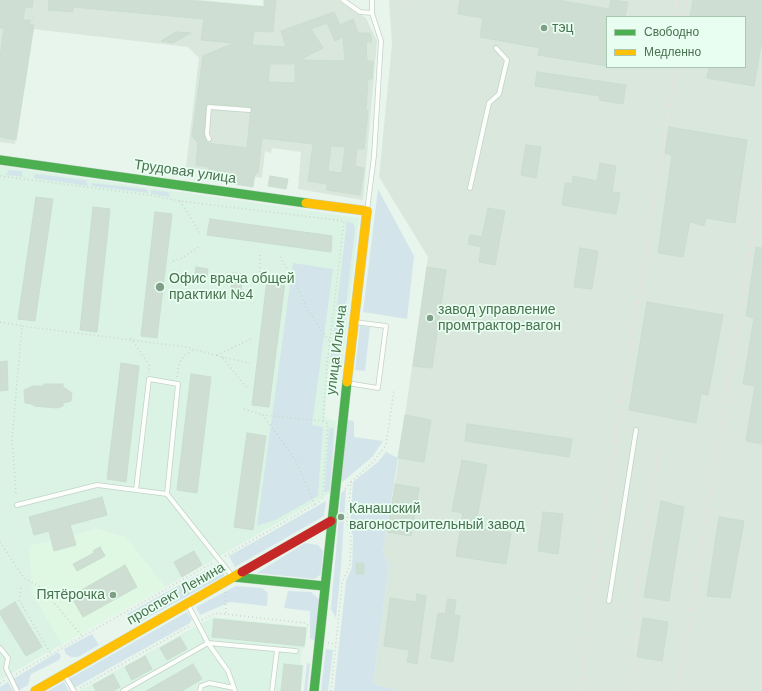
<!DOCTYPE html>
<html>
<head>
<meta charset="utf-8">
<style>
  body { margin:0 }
  #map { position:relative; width:762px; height:691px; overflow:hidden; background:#e8f5ed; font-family:Arial,sans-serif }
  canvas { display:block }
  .legend { position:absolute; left:606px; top:16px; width:140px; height:52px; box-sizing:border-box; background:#e8fef1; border:1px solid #a9c6b1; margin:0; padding:5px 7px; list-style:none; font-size:12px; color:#4a7150 }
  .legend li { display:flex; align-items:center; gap:8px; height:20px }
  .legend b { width:20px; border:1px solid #a9c6b1 }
</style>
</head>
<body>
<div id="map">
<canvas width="762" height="691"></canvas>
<ul class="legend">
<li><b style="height:5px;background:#4caf50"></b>Свободно</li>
<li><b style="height:5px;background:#ffc107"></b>Медленно</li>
</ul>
</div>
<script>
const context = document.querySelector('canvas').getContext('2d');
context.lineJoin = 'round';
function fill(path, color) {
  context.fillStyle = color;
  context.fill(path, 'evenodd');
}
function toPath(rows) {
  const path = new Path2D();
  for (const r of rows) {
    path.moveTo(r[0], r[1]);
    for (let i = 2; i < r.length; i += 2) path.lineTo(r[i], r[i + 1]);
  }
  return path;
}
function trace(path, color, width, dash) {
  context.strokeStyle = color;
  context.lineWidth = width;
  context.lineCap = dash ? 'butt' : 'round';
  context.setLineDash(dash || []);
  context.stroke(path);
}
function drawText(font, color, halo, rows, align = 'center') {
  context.font = font + ' Arial,sans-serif';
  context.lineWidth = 3.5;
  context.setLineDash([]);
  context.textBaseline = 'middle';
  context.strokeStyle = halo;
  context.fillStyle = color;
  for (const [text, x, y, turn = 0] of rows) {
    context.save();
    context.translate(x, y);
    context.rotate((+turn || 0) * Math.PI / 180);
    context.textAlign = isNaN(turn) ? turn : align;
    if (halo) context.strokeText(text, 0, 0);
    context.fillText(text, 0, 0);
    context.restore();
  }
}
fill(toPath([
  [0,166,359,218,342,367,328,369,325,418,336,421,332,492,165,587,125,537,97,529,30,546,32,592,62,644,0,680],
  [213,617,308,627,305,648,302,648,300,664,304,665,301,691,79,691]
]), '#dbf3e4');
fill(toPath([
  [97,529,125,537,165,587,62,644,32,592,29,546]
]), '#def8e3');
fill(toPath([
  [0,0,200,0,264,6,265,0,338,0,366,18,377,41,363,200,298,189,301,152,272,148,271,153,265,151,262,178,186,167,199,58,188,47,33,29,15,144,0,142],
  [389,0,762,0,762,691,401,691,373,684,389,566,383,553,395,484,428,257,379,177,392,44],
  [607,17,745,17,745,67,607,67]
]), '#d9e7dd');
fill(toPath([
  [9,170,22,171,23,177,6,175],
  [35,174,86,180,88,186,34,178],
  [92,183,147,189,148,193,91,186],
  [378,189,414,256,407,319,363,312],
  [151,190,168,192,170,197,151,194],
  [347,221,354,224,355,230,339,364,330,364],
  [293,263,333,269,312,425,323,427,318,496,275,520,257,526],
  [360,326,370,327,365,371,355,370],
  [347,420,354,421,354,437,383,441,372,457,340,484],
  [329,428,334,428,330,490,324,493],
  [386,452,398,458,383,553,389,566,373,684,401,691,334,691,346,581,352,567,353,536,350,525,353,482,378,462],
  [346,489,341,566,336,618,331,609,341,493],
  [326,501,324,516,235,567,229,556],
  [305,543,318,545,323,551,321,574,315,579,257,573],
  [219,563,224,572,224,576,134,625,127,614],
  [236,586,262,588,268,593,267,606,230,602,200,615,196,607],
  [288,591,311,592,320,600,315,640,310,639,310,611,284,608],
  [187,612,192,619,190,623,74,688,69,679],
  [92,634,99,645,78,657,71,657,66,654,64,649],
  [326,649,333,650,328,691,321,691],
  [58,652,61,656,59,660,31,674,28,685,19,690,13,679],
  [307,663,310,664,307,691,304,691],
  [8,682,13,691,0,691,0,687],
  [64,682,69,691,48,691]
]), '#d3e5ea');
const building = toPath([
  [0,0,33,0,32,8,25,7,23,20,30,20,29,24,34,25,16,140,0,137,0,57,4,28,0,28,0,0],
  [49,0,183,0,264,7,264,0,276,0,273,32,254,31,252,45,286,47,281,31,334,12,340,25,353,19,358,33,370,33,372,42,366,42,367,61,373,61,372,79,368,79,366,111,368,111,364,149,357,149,355,166,364,168,360,195,327,190,327,184,308,181,313,144,262,138,258,173,255,173,253,187,208,180,209,167,196,165,198,143,192,136,203,56,234,43,201,40,204,19,73,7,73,12,48,10,49,0],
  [327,23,335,41,343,37,345,61,300,60,323,48,311,29,327,23],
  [295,62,295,83,268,82,270,64,292,64,295,62],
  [207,104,251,107,247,148,207,143,204,134,207,104],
  [331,146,345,147,342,173,328,171,331,146],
  [460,0,557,0,609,9,611,0,628,2,625,17,607,17,607,66,538,55,540,48,480,37,483,18,458,14,460,0],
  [693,0,762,0,762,40,754,86,707,78,709,67,745,67,745,17,690,17,693,0],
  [176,32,191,33,173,43,161,41,176,32],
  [537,72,626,85,623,104,599,100,600,96,535,86,537,72],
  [669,127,747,140,735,223,706,218,704,226,690,222,683,257,658,253,672,155,665,153,669,127],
  [526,145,541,147,536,178,521,175,526,145],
  [600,163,616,166,612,192,620,193,616,214,562,205,565,183,572,184,573,176,597,181,600,163],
  [270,176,288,179,286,189,268,186,270,176],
  [36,197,53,199,35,321,18,319,36,197],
  [93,207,110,209,97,332,80,330,93,207],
  [488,208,505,211,495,265,479,262,481,247,468,244,470,235,482,237,488,208],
  [155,212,172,214,157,338,141,336,155,212],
  [210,219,332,236,331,252,207,235,210,219],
  [756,247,762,248,762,444,746,441,755,386,743,384,754,318,746,316,756,247],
  [580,248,598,251,592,289,574,287,580,248],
  [196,267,208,269,206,282,194,280,196,267],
  [427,267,446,270,432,368,413,366,427,267],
  [233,273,243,274,241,291,231,290,233,273],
  [267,280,285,282,269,407,252,405,267,280],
  [647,302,723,315,708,395,701,394,696,423,629,410,647,302],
  [7,361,8,390,0,391,0,362,7,361],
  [121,363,139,366,126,482,107,479,121,363],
  [191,374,211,377,197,493,177,490,191,374],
  [44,384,63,384,63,387,72,393,71,401,63,403,63,406,57,408,34,406,32,404,25,403,24,390,33,386,44,386,44,384],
  [405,415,431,420,424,462,398,458,405,415],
  [467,424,572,439,569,457,465,441,467,424],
  [247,433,266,436,253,530,234,527,247,433],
  [462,460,487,465,475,527,511,533,506,564,456,556,463,513,452,511,462,460],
  [395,484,419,488,411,536,387,532,395,484],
  [102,497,107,515,70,525,76,545,54,551,49,531,34,535,29,517,102,497],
  [661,501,684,507,669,601,644,597,661,501],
  [543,512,563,514,558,554,538,551,543,512],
  [719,517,744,521,730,598,707,596,719,517],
  [100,547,105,556,77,571,73,564,94,553,93,551,100,547],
  [194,551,202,565,182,577,174,562,194,551],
  [356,563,364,563,364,574,356,574,356,563],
  [125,565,137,587,83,617,71,596,125,565],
  [417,594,426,596,417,664,407,662,409,650,384,646,390,598,416,602,417,594],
  [448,599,456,600,454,615,460,616,453,662,431,658,438,613,445,614,448,599],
  [15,602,42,647,26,656,0,614,0,611,15,602],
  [643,618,668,622,662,661,637,657,643,618],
  [214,619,306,628,304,646,212,637,214,619],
  [180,637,187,649,167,660,160,648,180,637],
  [145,656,152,669,132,680,125,667,145,656],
  [193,664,202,679,182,691,146,691,193,664],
  [284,664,302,666,300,691,281,691,284,664],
  [113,674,120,687,113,691,96,691,93,685,113,674]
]);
fill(building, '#ceded2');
trace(building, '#cadecf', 1);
const lane = toPath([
  [343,0,360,12,372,13],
  [209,139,207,134,209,107,249,110],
  [470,188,489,103,499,94,507,60,496,48],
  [367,211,374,156,381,41,372,13,372,0],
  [347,383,378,388,386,326,354,322],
  [167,494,136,490,149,379,178,384,167,494,233,577],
  [17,505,97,485,136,490],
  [609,601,636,430],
  [188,605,208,643,228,671,235,691],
  [0,648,8,658,6,668,17,691],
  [64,674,74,691],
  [123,691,208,643,296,651],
  [200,691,201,686,209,683,234,688],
  [272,691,277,650]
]);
const fast = toPath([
  [0,160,306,203],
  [234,577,324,586],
  [314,691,347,382]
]);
const slow = toPath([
  [306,203,367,211,347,382],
  [35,691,242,572]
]);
const jam = toPath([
  [242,572,331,521]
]);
trace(lane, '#c3d2c7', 5.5);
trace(fast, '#c3d3c8', 10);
trace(slow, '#c3d3c8', 10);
trace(jam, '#c3d3c8', 10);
trace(toPath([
  [23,39,29,32,33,17],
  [0,176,149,195,180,201,344,221,327,365,323,421,328,424,322,501],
  [180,201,200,233],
  [260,255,260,283],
  [280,257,295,282,307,309,329,341],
  [173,261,180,259,199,247],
  [0,322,22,326],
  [131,338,149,365,149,373],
  [217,355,253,338],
  [222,357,250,363],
  [177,377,179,363,185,355,195,349],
  [244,409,263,415],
  [351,482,374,461,386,445,394,390],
  [16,493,12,439,22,326,186,347,222,357,247,388],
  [315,505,296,461,263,415,323,421],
  [0,542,24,578,41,587,82,636],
  [225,556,322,500],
  [21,588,19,600,51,654],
  [225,592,226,614],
  [202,620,215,613,305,623,310,627],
  [328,643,336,644],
  [16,674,214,562],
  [0,683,5,680],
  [80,688,191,625],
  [331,691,342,583,350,565,351,538,347,522,351,482,345,489]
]), '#cad5cc', 1.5, [1, 3]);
trace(lane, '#fcfefc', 4);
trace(fast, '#4caf50', 9);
trace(slow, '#ffc107', 9);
trace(jam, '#c62828', 9);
trace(toPath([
  [676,0,678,17],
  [405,5,405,0],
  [684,17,687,0],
  [580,691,591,591,676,67],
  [634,691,636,598,660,442],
  [678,691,762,178]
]), '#e4e3e0', 2.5, [6, 4]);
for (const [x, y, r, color] of [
  [544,28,4,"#819f87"],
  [160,287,5,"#819f87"],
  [430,318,4,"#819f87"],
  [341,517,4,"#819f87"],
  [113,595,4,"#819f87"]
]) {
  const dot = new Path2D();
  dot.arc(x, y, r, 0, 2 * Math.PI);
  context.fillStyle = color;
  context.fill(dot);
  trace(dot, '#e8fef1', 1.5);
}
drawText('14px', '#4a7150', '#e8fef1', [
  ["тэц",552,28],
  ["Офис врача общей",169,279],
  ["практики №4",169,295],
  ["завод управление",438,310],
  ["промтрактор-вагон",438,326],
  ["Канашский",349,509],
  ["вагоностроительный завод",349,525],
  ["Пятёрочка",105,595,"right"]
], 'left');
drawText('14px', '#4a7150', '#e8fef1', [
  ["Трудовая улица",185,172,8],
  ["улица Ильича",337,350,-83],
  ["проспект Ленина",176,594,-30]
]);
</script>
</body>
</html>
